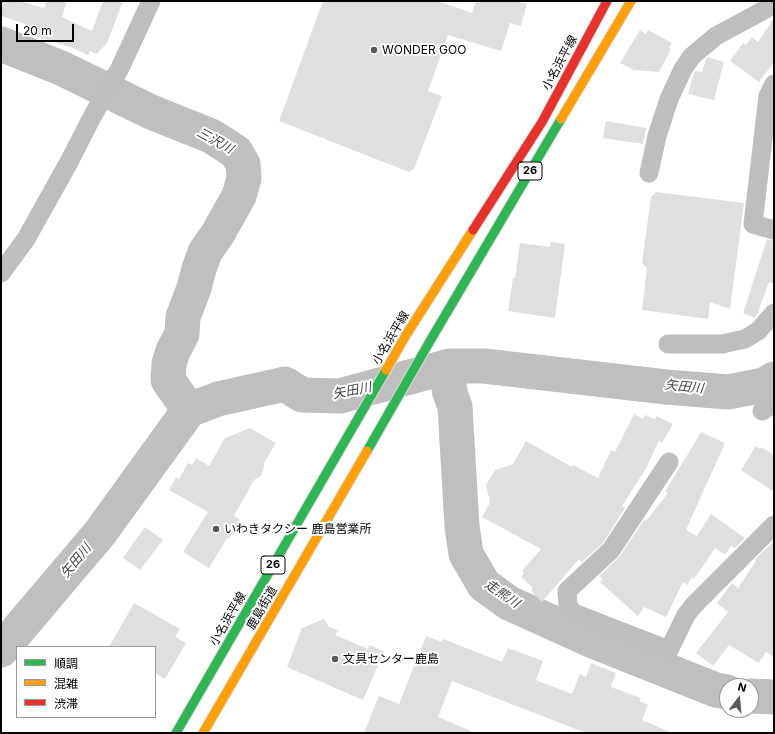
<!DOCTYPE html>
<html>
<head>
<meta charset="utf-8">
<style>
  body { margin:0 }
  #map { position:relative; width:775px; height:734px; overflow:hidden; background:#fff; font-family:Inter,"Noto Sans JP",sans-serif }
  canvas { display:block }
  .frame { position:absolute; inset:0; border:2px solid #000; pointer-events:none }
  .legend { position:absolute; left:16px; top:646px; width:140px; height:72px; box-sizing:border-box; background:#fff; border:1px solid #999; margin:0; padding:5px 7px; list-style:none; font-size:12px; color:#000 }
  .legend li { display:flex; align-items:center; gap:8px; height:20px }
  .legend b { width:20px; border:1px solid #999 }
  .north { position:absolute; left:719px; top:678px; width:40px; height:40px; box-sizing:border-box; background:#fff; border:1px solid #999; border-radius:50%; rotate:16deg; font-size:11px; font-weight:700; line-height:16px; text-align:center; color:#000 }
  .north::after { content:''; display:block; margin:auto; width:14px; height:18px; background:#595959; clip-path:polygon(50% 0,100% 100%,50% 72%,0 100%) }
  .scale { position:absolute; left:16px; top:24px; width:58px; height:18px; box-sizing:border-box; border:2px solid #000; border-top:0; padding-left:5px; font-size:12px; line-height:14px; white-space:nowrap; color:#000; -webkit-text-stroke:3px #fff; paint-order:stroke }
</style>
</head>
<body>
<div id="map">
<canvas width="775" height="734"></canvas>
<div class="frame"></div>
<ul class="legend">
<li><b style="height:5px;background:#30b455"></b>順調</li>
<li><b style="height:5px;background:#ff9f0a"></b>混雑</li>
<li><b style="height:5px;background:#e5322d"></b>渋滞</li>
</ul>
<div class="north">N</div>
<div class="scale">20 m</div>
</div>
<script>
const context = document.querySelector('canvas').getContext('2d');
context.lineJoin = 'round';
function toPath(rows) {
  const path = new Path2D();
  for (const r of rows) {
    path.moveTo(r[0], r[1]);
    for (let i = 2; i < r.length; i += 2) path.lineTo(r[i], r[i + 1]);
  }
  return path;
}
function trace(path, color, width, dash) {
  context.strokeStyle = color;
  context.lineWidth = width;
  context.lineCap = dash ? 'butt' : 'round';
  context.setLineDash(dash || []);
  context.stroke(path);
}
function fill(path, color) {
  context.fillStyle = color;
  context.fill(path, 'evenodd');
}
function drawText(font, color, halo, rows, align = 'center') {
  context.font = font + ' Inter,"Noto Sans JP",sans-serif';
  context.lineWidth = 4;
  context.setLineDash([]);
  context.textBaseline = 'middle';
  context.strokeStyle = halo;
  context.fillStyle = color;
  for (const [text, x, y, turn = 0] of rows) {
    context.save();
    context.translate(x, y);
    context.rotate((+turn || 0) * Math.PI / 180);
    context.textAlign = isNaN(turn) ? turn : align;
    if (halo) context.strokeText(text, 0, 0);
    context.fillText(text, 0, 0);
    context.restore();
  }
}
trace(toPath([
  [1,44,61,68,151,112,211,136,236,152,243,164,244,178,239,196,217,235,205,252,199,269,194,288,183,317,182,334,173,351,169,364,168,380,189,410],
  [450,366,449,390,455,407,462,526,466,554,484,585,509,603,593,641,716,690,727,692],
  [1,650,100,533,189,410,218,399,285,384,302,395,340,396,450,366,484,366,666,387,728,392,764,385,774,379],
  [751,696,774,697]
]), '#bfbfbf', 35);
fill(toPath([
  [1,1,19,1,44,8,46,1,67,1,62,17,92,31,103,1,123,1,107,43,97,54,90,51,88,55,73,48,35,36,37,28,1,16],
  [323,1,437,1,472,13,476,1,517,1,527,4,521,26,510,23,501,51,448,35,428,91,442,96,414,169,409,172,279,121],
  [774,18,774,62,759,82,730,61,743,43,746,45,752,37,758,42],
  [640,30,646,34,648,30,672,43,669,48,671,49,659,72,634,70,620,63],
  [707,57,724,62,714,100,688,94,694,73,695,71,702,72],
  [606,121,646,128,643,144,603,138],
  [656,192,744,203,730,309,710,302,708,319,642,310,647,268,642,263,651,197],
  [767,239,774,241,774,284,769,282,757,315,755,318,743,313],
  [551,242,565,244,555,318,508,311,513,278,515,278,520,243,550,247],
  [634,414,643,419,645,415,655,419,656,416,673,424,662,443,659,441,645,470,622,506,625,508,603,543,582,562,579,559,542,602,532,592,532,587,521,577,524,573,522,571,541,549,482,517,490,503,486,485,495,470,513,464,526,441,572,467,573,465,598,478,611,450,615,452],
  [250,428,276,443,264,463,264,467,261,476,254,480,234,516,240,520,229,539,227,538,209,568,183,552,208,512,169,490,176,477,179,479,188,463,192,465,196,458,209,466,225,438],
  [701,432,725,443,686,530,697,536,711,514,745,538,735,548,731,546,725,555,715,548,694,579,692,577,687,585,683,582,666,617,644,607,638,616,600,582,603,579,599,576,620,556,644,520,646,521,668,493,665,492],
  [756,446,760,449,761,447,774,455,774,492,741,470],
  [145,527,163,540,140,570,123,558],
  [774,541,774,657,766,652,759,663,729,645,713,666,696,653,728,612,717,603,732,583,738,588,756,561,754,560],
  [134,603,180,629,175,637,186,643,165,679,155,673,155,647,109,647],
  [324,619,329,627,338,630,335,635,368,649,369,645,384,651,363,700,287,667,302,628],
  [426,636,442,642,443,639,502,662,508,648,543,661,536,680,572,694,580,674,586,677,591,663,616,673,611,687,641,698,640,701,648,705,642,720,672,733,586,733,452,681,438,717,476,733,364,733,379,696,399,704]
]), '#dfdfdf');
const fast = toPath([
  [367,451,430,341,561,119],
  [176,733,386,370]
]);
const slow = toPath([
  [561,119,631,1],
  [386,370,406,335,473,230],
  [203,733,367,451]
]);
const jam = toPath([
  [473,230,542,122,607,1]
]);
trace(fast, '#dbdbdb', 11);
trace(slow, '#dbdbdb', 11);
trace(jam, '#dbdbdb', 11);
trace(toPath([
  [774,84,768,96,753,224,774,230],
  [649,173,657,136,669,99,683,69,692,56,716,36,766,9],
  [1,273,26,239,69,162,92,117,120,68,151,1],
  [668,344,722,344,745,339,758,331,774,313],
  [762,411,774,403],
  [669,462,611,550,567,591,568,606,574,613,669,650,686,615,694,605,774,525]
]), '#bebebe', 19);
trace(fast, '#30b455', 9);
trace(slow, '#ff9f0a', 9);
trace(jam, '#e5322d', 9);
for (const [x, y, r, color] of [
  [374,50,4,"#595959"],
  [216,529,4,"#595959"],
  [335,659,4,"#595959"]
]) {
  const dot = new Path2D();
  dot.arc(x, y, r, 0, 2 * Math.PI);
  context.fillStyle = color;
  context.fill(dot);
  trace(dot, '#fff', 1.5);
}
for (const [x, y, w] of [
  [530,171,24],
  [273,565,24]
]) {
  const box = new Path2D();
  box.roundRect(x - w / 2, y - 9, w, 18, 3);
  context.fillStyle = '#fff';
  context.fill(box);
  trace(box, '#000', 1);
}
drawText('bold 11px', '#000', null, [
  ["26",530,171],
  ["26",273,565]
]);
drawText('12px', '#000', '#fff', [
  ["WONDER GOO",382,50],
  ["いわきタクシー 鹿島営業所",224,529],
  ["文具センター鹿島",343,659]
], 'left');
drawText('12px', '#000', '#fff', [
  ["小名浜平線",560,63,-62],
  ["小名浜平線",391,338,-59],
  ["鹿島街道",262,608,-60],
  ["小名浜平線",228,619,-60]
]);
drawText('italic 13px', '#444', '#fff', [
  ["三沢川",215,141,29],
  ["矢田川",684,387,6],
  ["矢田川",352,391,-11],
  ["矢田川",76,561,-50],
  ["走熊川",502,594,34]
]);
</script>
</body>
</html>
